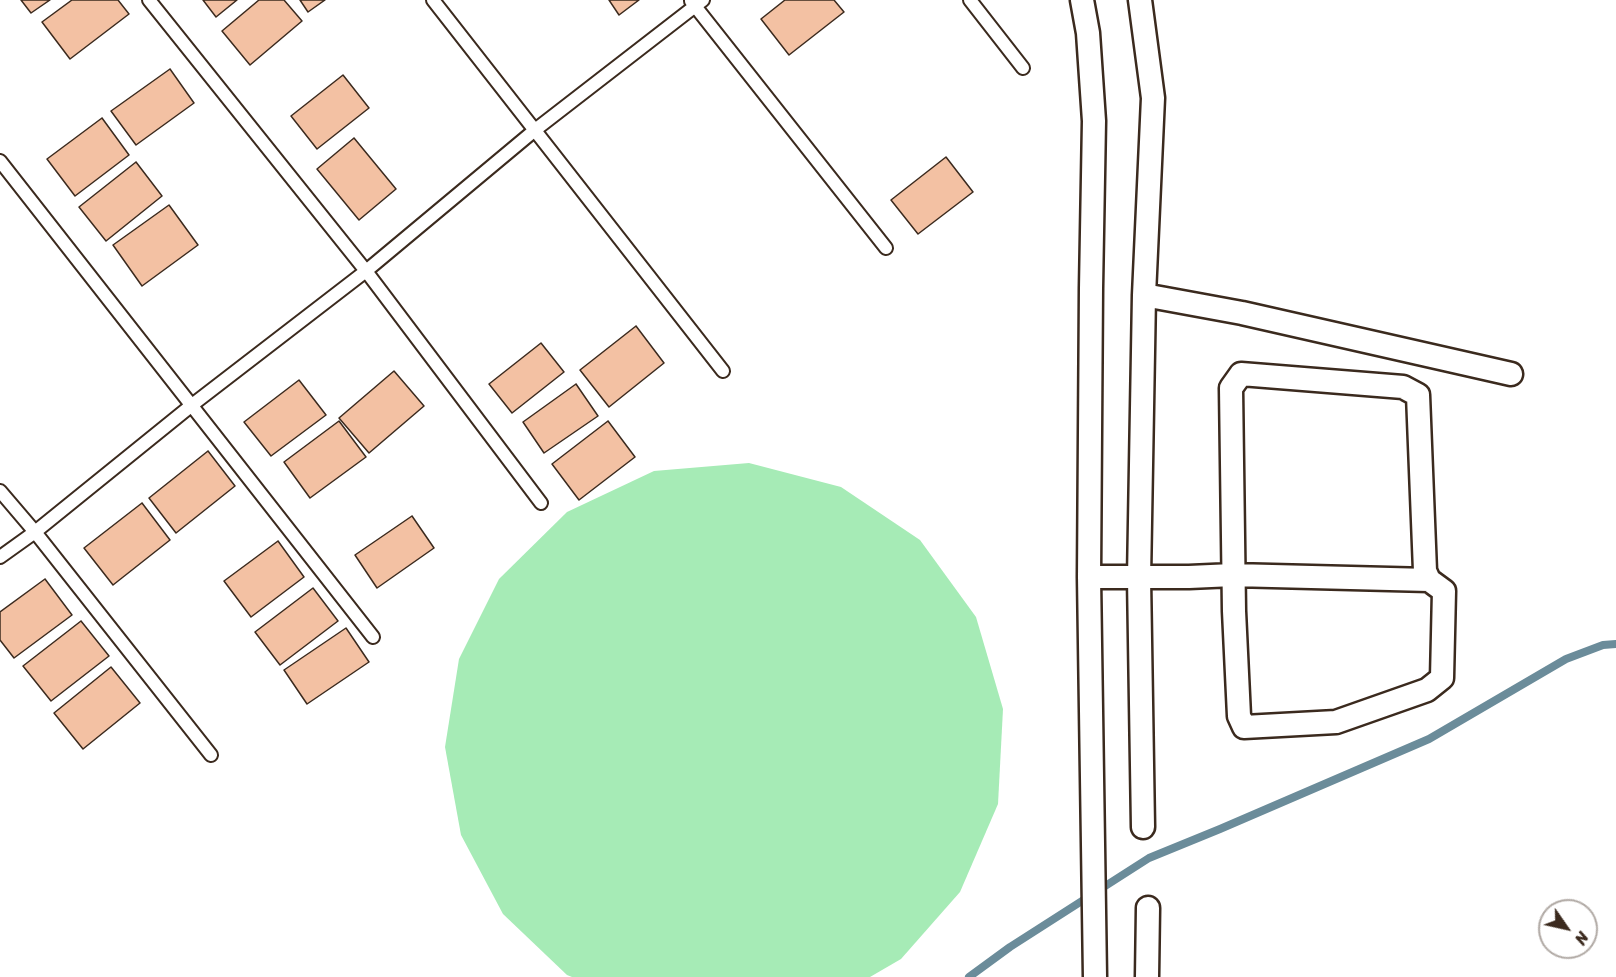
<!DOCTYPE html>
<html>
<head>
<meta charset="utf-8">
<style>
  body { margin:0 }
  #map { position:relative; width:1616px; height:977px; overflow:hidden; background:#fff; font-family:Sriracha,sans-serif }
  canvas { display:block }
  .north { position:absolute; left:1538px; top:899px; width:60px; height:60px; box-sizing:border-box; background:#fff; border:2px solid #b1aaa5; border-radius:50%; rotate:124deg; font-size:16px; font-weight:700; line-height:24px; text-align:center; color:#3b2a1e }
  .north::after { content:''; display:block; margin:auto; width:21px; height:27px; background:#3b2a1e; clip-path:polygon(50% 0,100% 100%,50% 72%,0 100%) }
</style>
</head>
<body>
<div id="map">
<canvas width="1616" height="977"></canvas>
<div class="north">N</div>
</div>
<script>
const context = document.querySelector('canvas').getContext('2d');
context.lineJoin = 'round';
function fill(path, color) {
  context.fillStyle = color;
  context.fill(path, 'evenodd');
}
function toPath(rows) {
  const path = new Path2D();
  for (const r of rows) {
    path.moveTo(r[0], r[1]);
    for (let i = 2; i < r.length; i += 2) path.lineTo(r[i], r[i + 1]);
  }
  return path;
}
function trace(path, color, width, dash) {
  context.strokeStyle = color;
  context.lineWidth = width;
  context.lineCap = dash ? 'butt' : 'round';
  context.setLineDash(dash || []);
  context.stroke(path);
}
fill(toPath([
  [749,463,841,487,920,540,976,617,1003,709,998,804,960,892,901,959,870,977,572,977,567,975,503,914,461,835,445,747,459,659,499,579,567,512,654,471]
]), '#a6ebb6');
trace(toPath([
  [969,977,1010,947,1149,858,1220,829,1429,739,1566,659,1603,645,1616,644]
]), '#6b8c9a', 8);
const building = toPath([
  [21,0,50,0,31,13,21,0],
  [72,0,118,0,129,14,70,59,42,22,72,0],
  [203,0,237,0,216,17,203,0],
  [259,0,284,0,302,21,250,65,222,31,259,0],
  [300,0,325,0,308,12,300,0],
  [609,0,639,0,619,15,609,0],
  [785,0,834,0,844,12,789,55,761,19,785,0],
  [170,69,194,103,136,145,111,111,170,69],
  [343,75,369,108,317,149,291,116,343,75],
  [102,118,129,155,75,196,47,159,102,118],
  [354,138,396,189,359,220,317,169,354,138],
  [946,157,973,192,918,234,891,200,946,157],
  [136,162,162,196,106,241,79,207,136,162],
  [169,205,198,245,142,286,113,245,169,205],
  [636,326,664,363,609,407,580,370,636,326],
  [541,343,564,372,512,413,489,384,541,343],
  [394,371,424,406,369,453,339,418,394,371],
  [299,380,326,415,271,456,244,422,299,380],
  [576,384,598,416,544,453,523,422,576,384],
  [339,421,366,457,310,498,284,462,339,421],
  [608,421,635,457,579,500,552,464,608,421],
  [208,451,235,486,176,533,149,498,208,451],
  [142,503,170,540,113,585,84,548,142,503],
  [412,516,434,548,377,588,355,555,412,516],
  [278,541,304,577,251,617,224,581,278,541],
  [45,579,72,615,14,658,0,640,0,612,45,579],
  [313,588,338,621,280,665,255,632,313,588],
  [81,621,109,656,51,701,23,666,81,621],
  [346,628,369,662,307,704,284,670,346,628],
  [111,667,140,703,83,749,54,713,111,667]
]);
fill(building, '#f3c1a3');
trace(building, '#3b2a1e', 1.5);
const lane = toPath([
  [149,0,366,271,541,503],
  [433,0,723,371],
  [970,0,1023,68],
  [691,1,886,248],
  [0,161,373,637],
  [0,491,35,532,211,755],
  [0,557,35,532,192,405,366,271,535,130,703,0]
]);
const street = toPath([
  [1082,0,1088,33,1094,121,1091,288,1089,577,1095,977],
  [1140,0,1153,98,1144,295,1139,578,1143,827],
  [1144,295,1242,313,1511,374],
  [1241,374,1403,387,1418,395,1425,571,1429,580,1444,591,1442,678,1427,690,1336,722,1244,727,1239,716,1234,611,1231,388,1241,374],
  [1089,577,1189,577,1233,575,1429,580],
  [1147,977,1148,908]
]);
trace(lane, '#3b2a1e', 16);
trace(street, '#3b2a1e', 27);
trace(lane, '#fff', 12);
trace(street, '#fff', 22);
</script>
</body>
</html>
